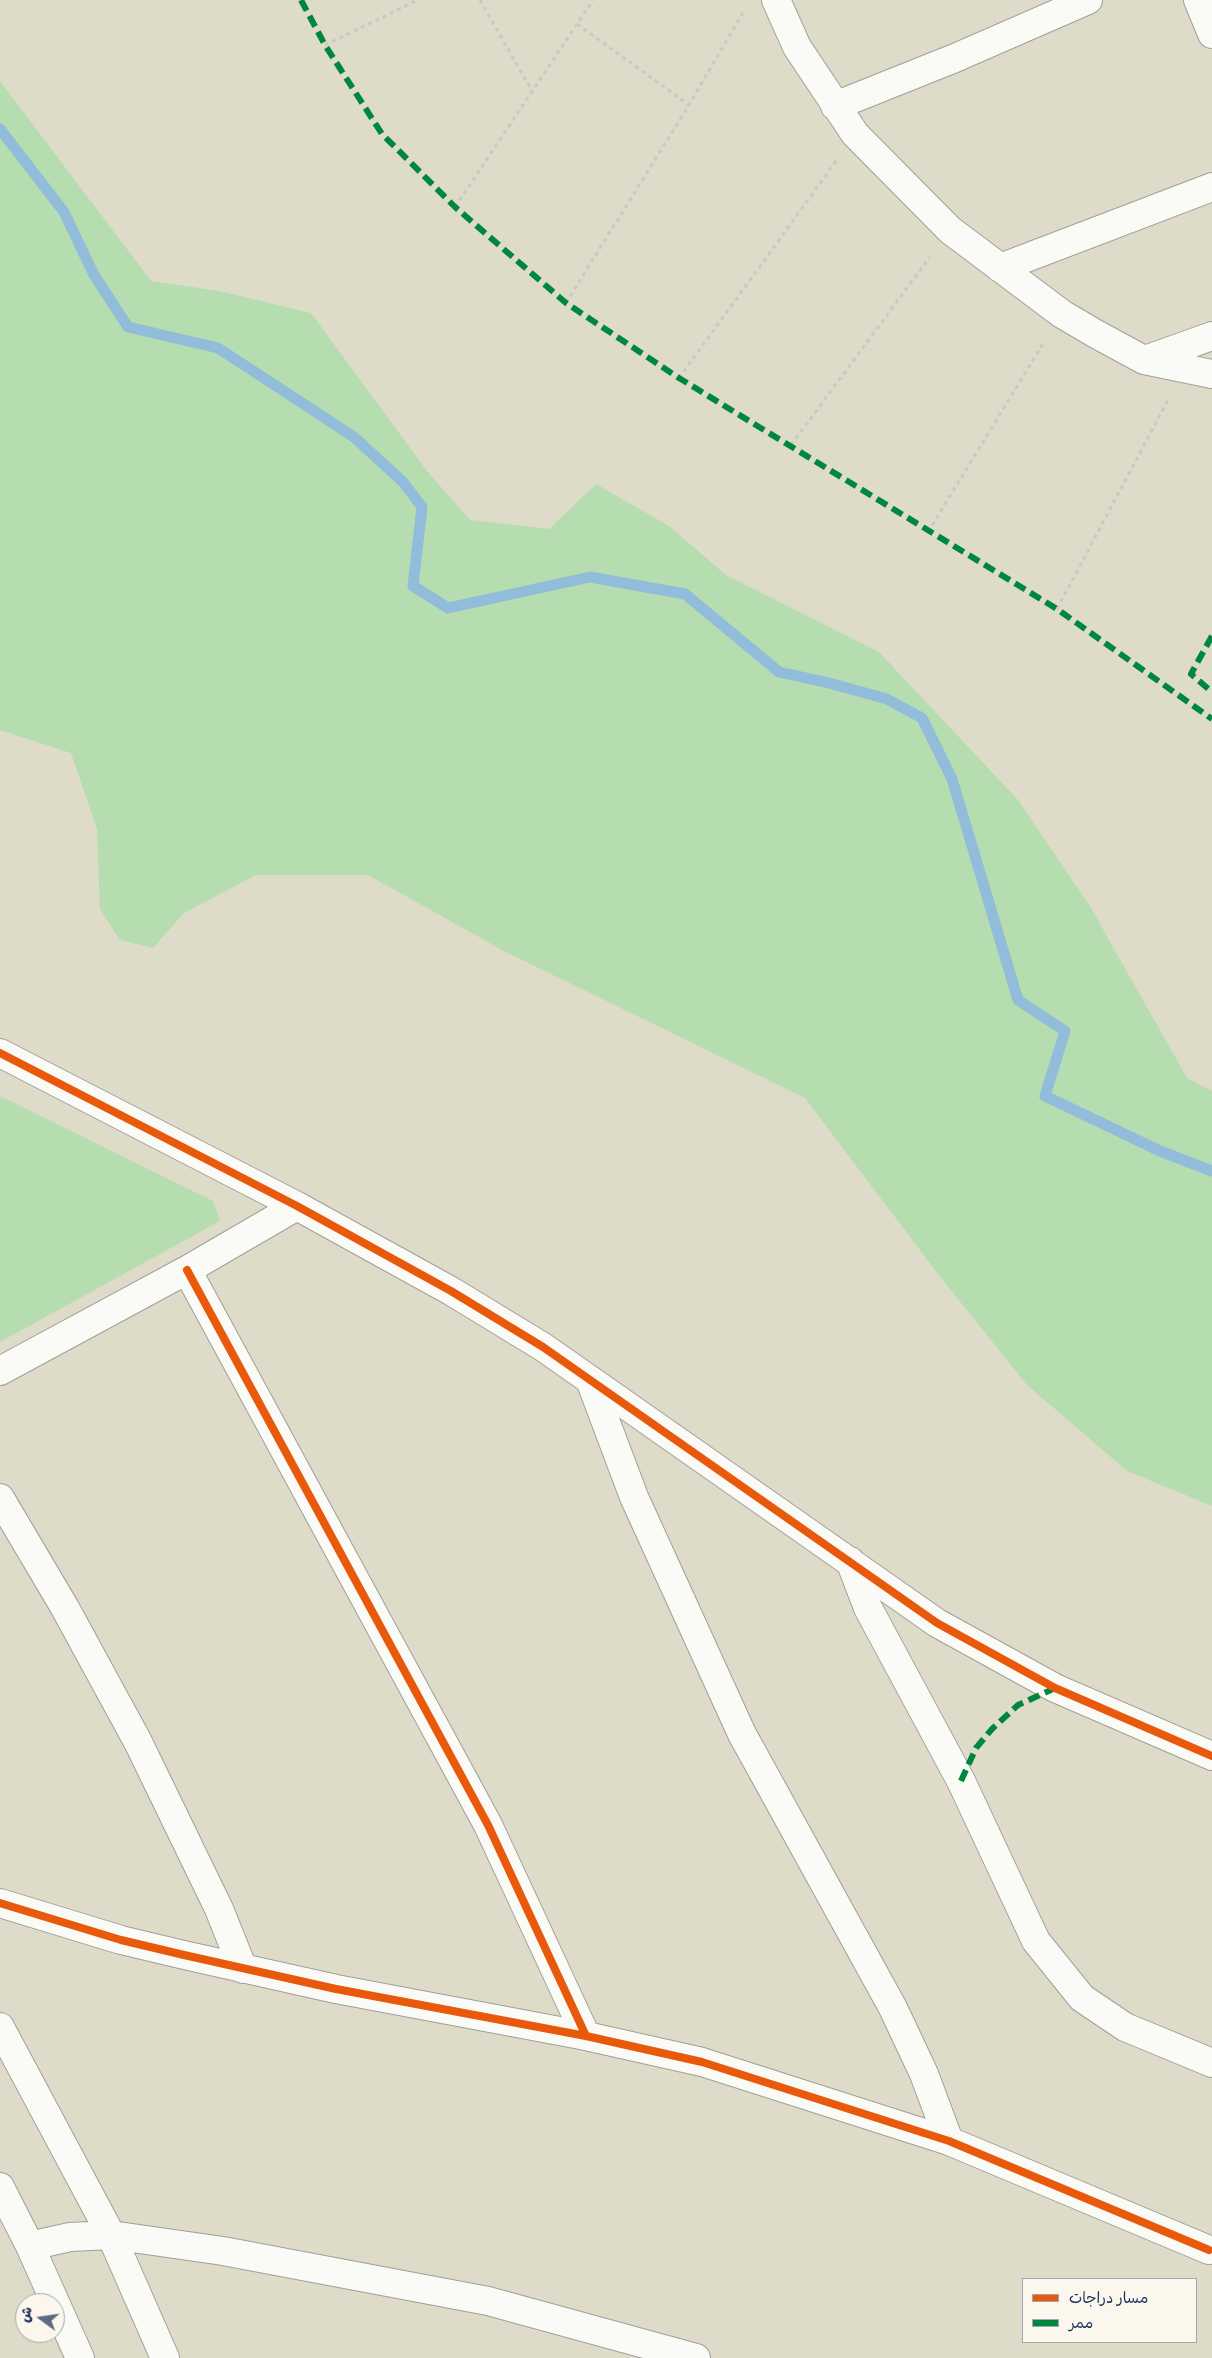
<!DOCTYPE html>
<html>
<head>
<meta charset="utf-8">
<style>
  body { margin:0 }
  #map { position:relative; width:1212px; height:2358px; overflow:hidden; background:#dedbc8; font-family:Sriracha,"Playpen Sans Arabic",sans-serif }
  canvas { display:block }
  .legend { position:absolute; left:1022px; top:2278px; width:175px; height:65px; box-sizing:border-box; background:#fbf7ec; border:1px solid #a1a7b3; margin:0; padding:6px 9px; list-style:none; font-size:15px; color:#1b2f5e }
  .legend li { display:flex; align-items:center; gap:10px; height:25px }
  .legend b { width:25px; border:1px solid #a1a7b3 }
  .north { position:absolute; left:15px; top:2293px; width:50px; height:50px; box-sizing:border-box; background:#fbf7ec; border:1px solid #a1a7b3; border-radius:50%; rotate:284deg; font-size:14px; font-weight:700; line-height:20px; text-align:center; color:#1b2f5e }
  .north::after { content:''; display:block; margin:auto; width:18px; height:22px; background:#5f6b83; clip-path:polygon(50% 0,100% 100%,50% 72%,0 100%) }
</style>
</head>
<body>
<div id="map">
<canvas width="1212" height="2358"></canvas>
<ul class="legend">
<li><b style="height:6px;background:#e8590c"></b>مسار دراجات</li>
<li><b style="height:6px;background:#00873e"></b>ممر</li>
</ul>
<div class="north">ش</div>
</div>
<script>
const context = document.querySelector('canvas').getContext('2d');
context.lineJoin = 'round';
function fill(path, color) {
  context.fillStyle = color;
  context.fill(path, 'evenodd');
}
function toPath(rows) {
  const path = new Path2D();
  for (const r of rows) {
    path.moveTo(r[0], r[1]);
    for (let i = 2; i < r.length; i += 2) path.lineTo(r[i], r[i + 1]);
  }
  return path;
}
function trace(path, color, width, dash) {
  context.strokeStyle = color;
  context.lineWidth = width;
  context.lineCap = dash ? 'butt' : 'round';
  context.setLineDash(dash || []);
  context.stroke(path);
}
fill(toPath([
  [0,81,151,281,219,291,311,313,427,471,470,520,549,529,596,484,669,526,726,575,879,652,1018,800,1091,908,1187,1078,1212,1091,1212,1506,1127,1471,1027,1385,938,1274,805,1098,504,951,368,875,256,875,184,913,153,948,120,940,100,909,97,829,71,753,0,730],
  [0,1096,213,1201,220,1221,0,1342]
]), '#b5ddb0');
trace(toPath([
  [0,129,64,212,94,275,128,327,218,348,354,437,403,482,422,507,413,586,448,608,590,577,685,594,779,672,829,683,887,699,922,718,952,779,1018,1000,1065,1031,1045,1096,1160,1151,1212,1171]
]), '#91bddb', 11);
const minor = toPath([
  [776,0,797,47,855,134,950,230,1062,314,1096,334,1144,360,1212,374],
  [1198,0,1212,34],
  [835,106,955,58,1088,0],
  [1000,268,1212,187],
  [1145,360,1212,336],
  [0,1053,297,1206,451,1291,543,1347,937,1623,1055,1688,1212,1756],
  [187,1270,488,1825,586,2036],
  [0,1371,187,1270,297,1206],
  [590,1380,634,1497,742,1734,893,2008,924,2074,949,2141],
  [0,1498,65,1608,138,1742,219,1909,243,1969],
  [850,1561,868,1608,961,1781,1036,1941,1082,1998,1125,2027,1212,2063],
  [0,1903,121,1940,184,1955,336,1989,586,2036,702,2062,949,2141,1209,2250],
  [0,2027,111,2235,165,2358],
  [0,2187,30,2246,80,2358],
  [30,2246,70,2237,111,2235,223,2251,488,2301,696,2358]
]);
trace(minor, '#9fa09b', 30);
trace(toPath([
  [480,0,532,91],
  [577,24,689,105],
  [325,45,418,0],
  [455,207,593,0],
  [566,303,689,105,745,9],
  [679,378,837,160],
  [791,445,930,257],
  [928,532,1044,342],
  [1057,609,1169,398]
]), '#c9c9c8', 3, [4, 4]);
trace(minor, '#fafaf7', 28);
trace(toPath([
  [301,0,325,45,382,134,455,207,566,303,679,378,1057,609,1212,719],
  [1212,636,1191,674,1212,692],
  [961,1781,976,1748,992,1729,1018,1705,1055,1688]
]), '#00873e', 6, [12, 6]);
trace(toPath([
  [0,1053,297,1206,451,1291,543,1347,937,1623,1055,1688,1212,1756],
  [187,1270,488,1825,586,2036],
  [0,1903,121,1940,184,1955,336,1989,586,2036,702,2062,949,2141,1209,2250]
]), '#e8590c', 8);
</script>
</body>
</html>
